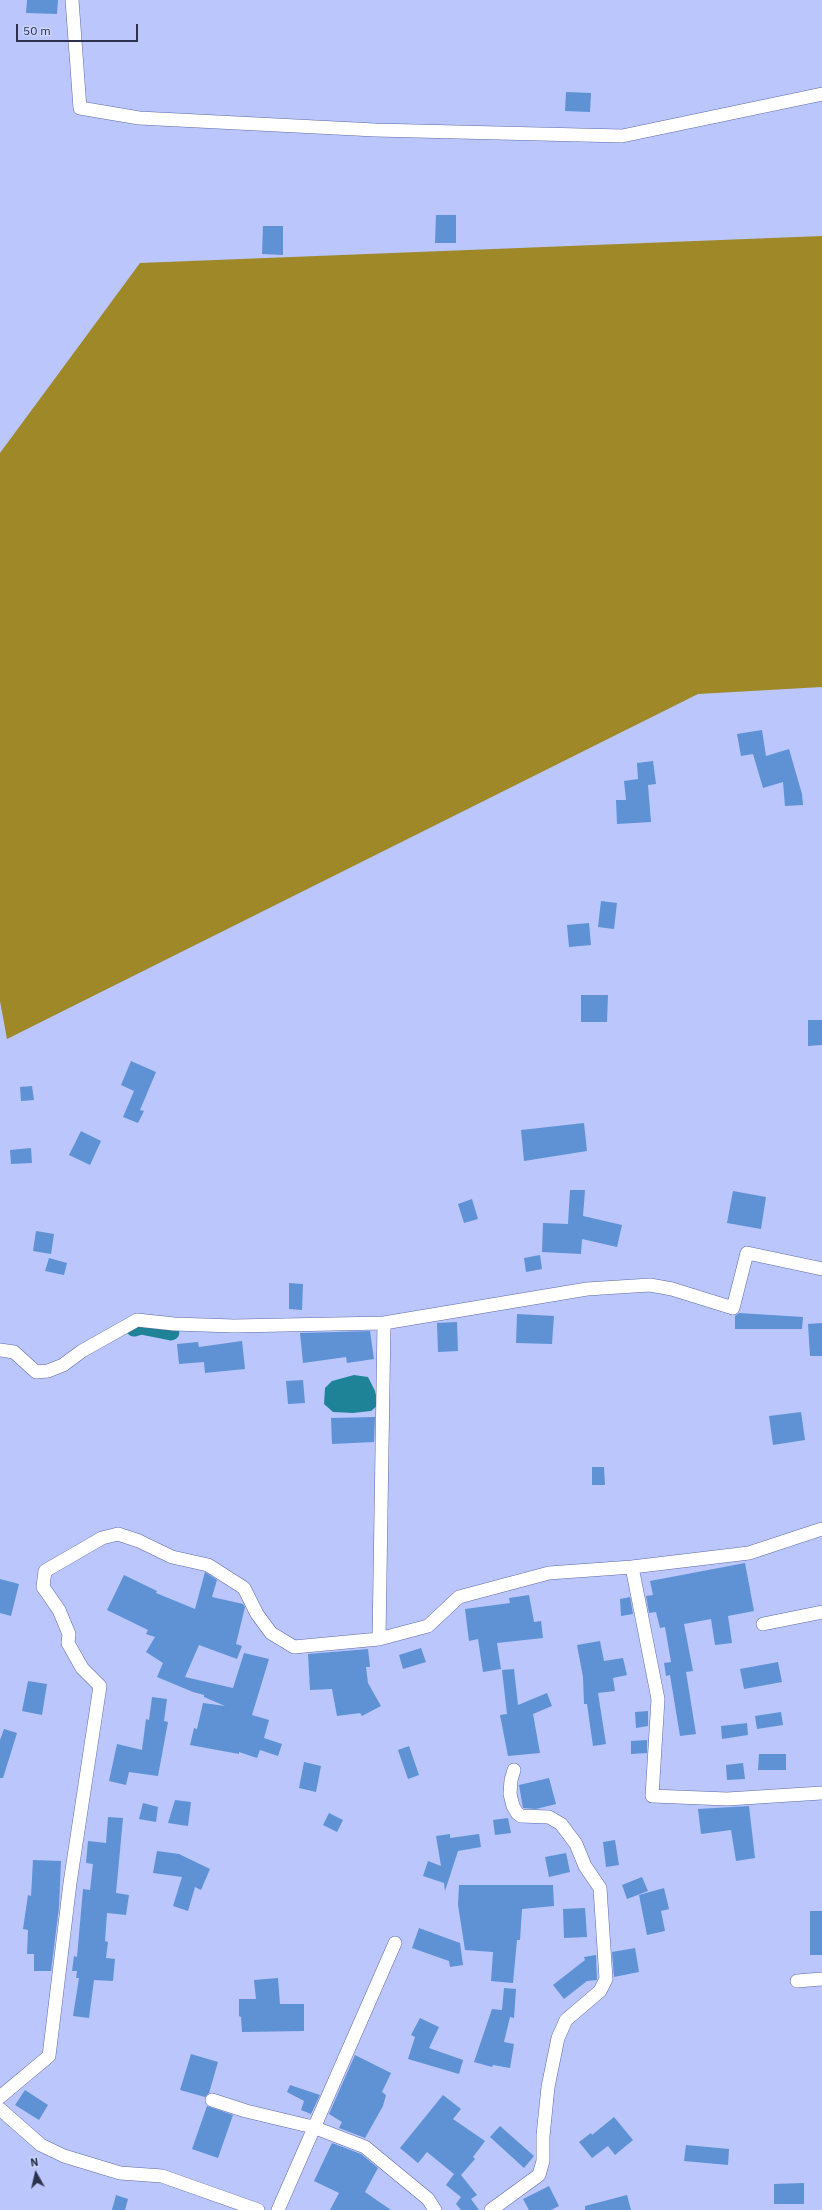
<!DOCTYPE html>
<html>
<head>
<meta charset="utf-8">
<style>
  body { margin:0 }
  #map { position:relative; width:822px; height:2210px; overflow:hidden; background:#bac6fc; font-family:"IBM Plex Sans",sans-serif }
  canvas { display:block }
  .north { position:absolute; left:16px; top:2154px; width:40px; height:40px; -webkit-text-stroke:3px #cad4fd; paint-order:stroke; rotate:352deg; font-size:11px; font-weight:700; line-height:16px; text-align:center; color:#2c314c }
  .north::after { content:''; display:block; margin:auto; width:14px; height:18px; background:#2c314c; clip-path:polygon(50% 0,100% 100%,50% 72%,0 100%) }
  .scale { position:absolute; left:16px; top:24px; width:122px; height:18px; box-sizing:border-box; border:2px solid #2c314c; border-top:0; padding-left:5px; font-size:12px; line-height:14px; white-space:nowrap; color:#2c314c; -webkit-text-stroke:3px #cad4fd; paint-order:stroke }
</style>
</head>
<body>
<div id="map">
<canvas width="822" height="2210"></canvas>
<div class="north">N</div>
<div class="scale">50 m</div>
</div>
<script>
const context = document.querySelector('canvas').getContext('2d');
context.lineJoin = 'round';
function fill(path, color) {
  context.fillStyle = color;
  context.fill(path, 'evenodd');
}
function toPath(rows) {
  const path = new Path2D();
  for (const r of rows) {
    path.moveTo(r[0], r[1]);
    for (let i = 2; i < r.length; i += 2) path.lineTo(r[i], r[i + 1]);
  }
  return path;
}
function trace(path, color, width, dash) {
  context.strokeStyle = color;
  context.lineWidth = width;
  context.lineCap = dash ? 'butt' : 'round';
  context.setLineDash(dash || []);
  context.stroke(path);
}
fill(toPath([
  [822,236,822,687,698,694,7,1039,0,1001,0,453,140,263]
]), '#9f8827');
fill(toPath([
  [354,1375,368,1377,375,1391,378,1405,371,1411,353,1413,333,1412,324,1404,325,1388,332,1381]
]), '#1f8398');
trace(toPath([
  [134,1328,141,1326,171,1332]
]), '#1f8398', 17);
fill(toPath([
  [27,0,58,0,57,14,26,13],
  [566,92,591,93,590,112,565,111],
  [436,215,456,215,456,243,435,243],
  [263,226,283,226,283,255,262,254],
  [762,730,766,756,789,749,802,794,803,805,785,806,783,782,763,788,753,754,741,756,737,734],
  [653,761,656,784,648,785,651,822,617,824,616,800,626,800,624,781,638,779,637,763],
  [601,901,617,903,614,929,598,927],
  [589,923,591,945,569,947,567,925],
  [581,995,608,995,607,1022,581,1022],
  [808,1020,822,1020,822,1045,808,1046],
  [131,1061,156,1072,140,1110,144,1111,138,1123,123,1117,134,1091,121,1085],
  [32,1086,34,1100,21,1101,20,1087],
  [584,1123,587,1151,524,1161,521,1130],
  [81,1131,101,1141,90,1165,69,1155],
  [31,1148,32,1163,11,1164,10,1150],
  [570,1190,585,1190,583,1216,622,1225,617,1247,582,1239,581,1254,542,1252,543,1223,568,1224],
  [733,1191,766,1197,761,1229,727,1223],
  [472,1199,478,1219,464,1223,458,1204],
  [36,1231,54,1234,51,1254,33,1251],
  [540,1255,542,1269,526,1272,524,1258],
  [49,1258,67,1263,64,1275,45,1271],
  [289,1283,303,1284,302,1310,289,1309],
  [739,1313,803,1317,802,1329,735,1329,735,1316],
  [517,1314,554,1316,552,1344,516,1343],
  [457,1322,458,1351,438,1352,437,1323],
  [822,1323,822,1356,810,1356,808,1324],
  [370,1331,374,1359,347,1363,346,1357,303,1363,300,1333],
  [242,1341,245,1369,205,1373,204,1362,179,1364,177,1344,198,1342,199,1347],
  [303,1380,305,1403,288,1404,286,1381],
  [801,1412,805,1440,773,1445,769,1416],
  [375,1417,374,1442,332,1444,331,1418],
  [592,1467,604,1467,605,1485,592,1485],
  [745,1563,754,1611,728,1616,732,1643,715,1645,711,1619,684,1624,693,1671,686,1672,696,1734,680,1736,670,1675,666,1676,664,1663,671,1662,665,1627,660,1628,656,1612,649,1613,646,1596,653,1595,650,1581],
  [205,1572,217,1580,212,1597,243,1604,245,1607,236,1644,242,1646,237,1659,199,1645,185,1677,233,1688,244,1653,269,1659,252,1715,269,1720,264,1738,282,1744,278,1756,260,1750,257,1758,239,1752,239,1754,190,1745,194,1728,197,1729,203,1703,225,1706,204,1697,204,1695,193,1692,157,1677,163,1663,146,1652,155,1637,146,1634,148,1630,107,1610,124,1575,157,1591,156,1593,195,1609],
  [0,1579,19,1584,11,1616,0,1613],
  [529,1595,534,1622,541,1621,543,1638,497,1643,501,1669,483,1672,478,1639,469,1641,465,1609,510,1603,509,1598],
  [630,1597,633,1614,621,1616,620,1599],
  [600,1641,604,1661,623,1658,627,1675,613,1678,615,1691,598,1693,606,1744,593,1746,587,1704,584,1704,583,1677,577,1645],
  [421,1648,426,1662,403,1669,399,1655],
  [368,1649,370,1667,366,1667,368,1683,381,1706,362,1716,360,1713,337,1716,332,1689,310,1690,308,1654],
  [778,1662,782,1682,744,1689,740,1669],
  [514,1669,518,1705,547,1693,552,1706,533,1714,540,1753,508,1756,500,1715,507,1714,502,1670],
  [28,1681,47,1684,42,1715,22,1711],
  [152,1697,167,1699,164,1721,168,1722,158,1776,129,1772,126,1785,109,1781,117,1744,142,1750,146,1719,149,1720],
  [648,1711,648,1726,636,1728,635,1712],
  [781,1712,783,1725,757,1729,755,1716],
  [747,1723,748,1735,722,1739,721,1726],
  [4,1729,17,1733,3,1778,0,1778,0,1740],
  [647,1740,647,1753,631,1754,631,1741],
  [409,1746,419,1775,408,1779,398,1750],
  [759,1754,786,1754,786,1770,758,1770],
  [304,1762,321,1766,316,1792,299,1788],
  [743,1763,745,1779,727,1780,726,1765],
  [549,1778,556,1804,536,1809,523,1808,519,1785],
  [175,1800,191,1802,188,1826,168,1823],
  [143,1803,158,1807,156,1822,139,1819],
  [749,1806,755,1858,736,1861,731,1830,701,1834,698,1809],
  [329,1813,343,1820,337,1832,323,1825],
  [108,1817,123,1818,116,1893,129,1895,126,1915,107,1913,105,1941,108,1942,106,1958,115,1959,113,1981,94,1980,89,2018,73,2016,79,1978,76,1978,77,1971,72,1971,74,1956,77,1957,83,1889,90,1890,93,1864,86,1863,88,1841,106,1843],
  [508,1818,511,1833,495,1835,493,1820],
  [450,1834,450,1838,479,1834,481,1847,458,1851,445,1891,444,1883,423,1876,428,1861,441,1866,436,1836],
  [615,1840,619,1865,606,1867,603,1842],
  [157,1851,179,1854,210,1869,201,1890,195,1887,188,1911,173,1906,182,1877,153,1873],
  [566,1853,570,1872,549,1877,545,1857],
  [33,1860,61,1861,59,1907,51,1971,34,1971,34,1954,27,1954,28,1930,23,1929,28,1895,31,1896],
  [642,1877,648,1891,627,1899,622,1885],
  [459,1885,553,1885,554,1906,522,1909,520,1940,517,1940,513,1983,491,1981,493,1952,465,1950,458,1905],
  [664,1888,669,1909,661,1911,665,1931,647,1935,639,1895],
  [585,1908,587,1937,564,1938,563,1909],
  [810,1911,822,1911,822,1955,810,1955],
  [419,1928,460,1943,463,1965,450,1967,449,1961,412,1948],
  [635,1948,639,1972,614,1977,612,1952],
  [596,1955,597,1980,587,1981,564,1999,553,1985,585,1960,584,1957],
  [278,1978,280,2004,304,2004,304,2031,242,2032,241,2017,239,2016,239,1999,256,1999,254,1980],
  [504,1988,516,1989,514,2018,510,2017,504,2042,514,2044,510,2068,493,2065,492,2067,474,2062,492,2009,502,2010],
  [420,2018,439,2027,429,2048,463,2060,459,2074,408,2059,415,2037,411,2035],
  [191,2054,218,2062,209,2093,205,2097,180,2090],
  [355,2055,391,2073,382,2092,386,2095,383,2106,365,2138,339,2128,342,2122,329,2114],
  [290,2085,320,2095,311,2114,301,2110,304,2101,287,2092],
  [25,2090,48,2105,39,2120,15,2105],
  [443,2095,461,2109,453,2119,485,2141,473,2157,475,2159,461,2175,477,2195,471,2199,479,2210,461,2210,456,2204,461,2197,446,2185,454,2174,427,2152,418,2163,400,2148],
  [207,2106,233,2115,218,2158,192,2149],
  [614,2117,633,2140,615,2155,608,2146,592,2158,579,2142,591,2133,592,2135],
  [500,2126,534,2156,524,2168,490,2137],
  [332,2143,361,2154,378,2168,365,2192,391,2210,330,2210,339,2193,314,2181],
  [686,2145,729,2149,728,2165,684,2161],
  [804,2183,804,2204,774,2204,774,2184],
  [549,2186,559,2206,551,2210,529,2210,523,2199],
  [116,2195,128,2199,125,2210,112,2210],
  [627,2195,631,2210,585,2210,585,2206]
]), '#5e92d5');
const street = toPath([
  [72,0,80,108,139,118,375,130,622,136,822,94],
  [0,1350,14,1352,36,1372,48,1371,63,1365,82,1351,137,1320,174,1324,234,1326,384,1323,587,1289,650,1285,672,1289,733,1308,747,1253,822,1269],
  [632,1567,749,1553,822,1529],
  [763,1624,822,1612],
  [379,1639,384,1323],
  [797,1981,822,1979],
  [0,2097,49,2056,70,1883,100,1686,82,1668,68,1643,69,1634,59,1610,43,1587,45,1571,102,1538,118,1534,139,1541,172,1557,208,1565,244,1588,257,1614,271,1633,294,1647,379,1639,428,1626,459,1597,549,1573,632,1567,658,1699,652,1796,727,1799,822,1793],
  [212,2100,246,2111,313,2127,365,2147,428,2199,435,2210],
  [0,2109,41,2145,64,2156,120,2173,162,2176,258,2210],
  [278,2210,395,1943],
  [491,2210,539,2175,543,2161,543,2136,548,2087,558,2038,566,2020,600,1991,606,1979,600,1888,585,1866,576,1844,561,1824,549,1817,521,1816,517,1813,513,1806,510,1794,511,1780,514,1770]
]);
trace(street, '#5f6aa7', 14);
trace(street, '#fff', 13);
</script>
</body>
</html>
